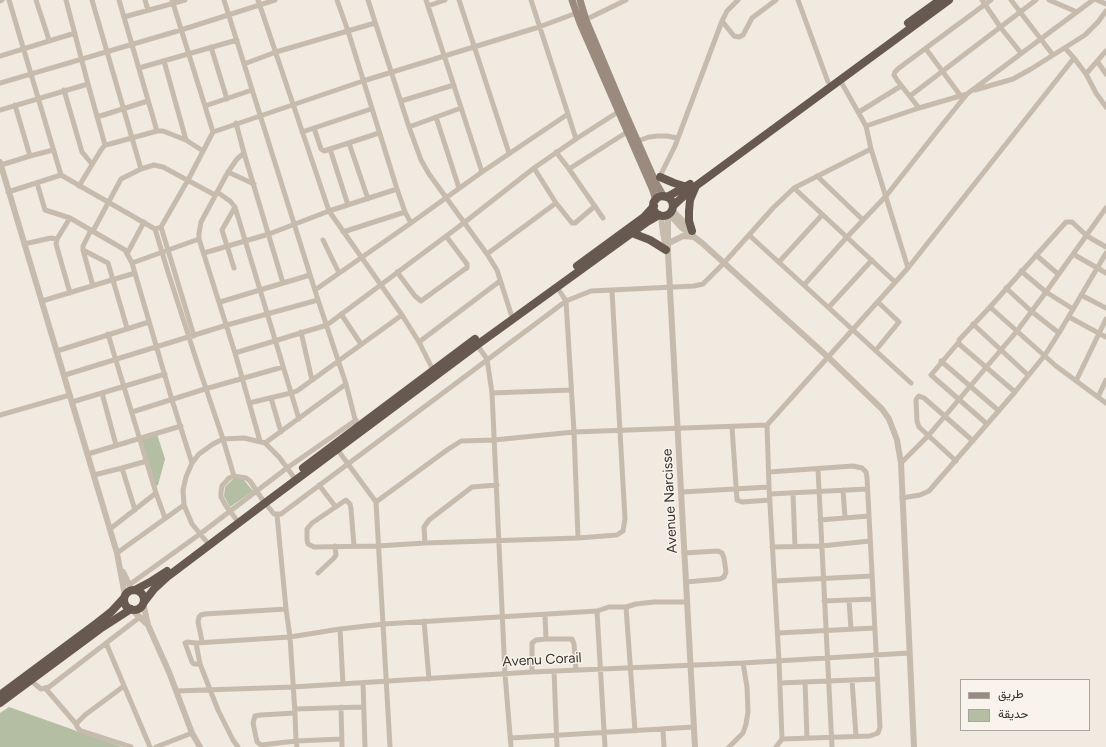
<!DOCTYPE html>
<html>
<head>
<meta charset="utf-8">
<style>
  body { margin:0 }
  #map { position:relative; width:1106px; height:747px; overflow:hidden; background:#f0eae0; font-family:Figtree,Vazirmatn,sans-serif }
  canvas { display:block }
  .legend { position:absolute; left:960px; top:679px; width:130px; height:52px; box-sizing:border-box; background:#f8f4ec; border:1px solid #aba59f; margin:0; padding:5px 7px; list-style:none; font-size:12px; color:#372f2b }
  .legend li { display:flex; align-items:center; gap:8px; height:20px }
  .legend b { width:20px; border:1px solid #aba59f }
</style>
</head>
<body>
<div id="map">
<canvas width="1106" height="747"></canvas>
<ul class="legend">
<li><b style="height:5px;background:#9b8b7f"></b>طريق</li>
<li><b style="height:11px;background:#b3bea2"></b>حديقة</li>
</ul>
</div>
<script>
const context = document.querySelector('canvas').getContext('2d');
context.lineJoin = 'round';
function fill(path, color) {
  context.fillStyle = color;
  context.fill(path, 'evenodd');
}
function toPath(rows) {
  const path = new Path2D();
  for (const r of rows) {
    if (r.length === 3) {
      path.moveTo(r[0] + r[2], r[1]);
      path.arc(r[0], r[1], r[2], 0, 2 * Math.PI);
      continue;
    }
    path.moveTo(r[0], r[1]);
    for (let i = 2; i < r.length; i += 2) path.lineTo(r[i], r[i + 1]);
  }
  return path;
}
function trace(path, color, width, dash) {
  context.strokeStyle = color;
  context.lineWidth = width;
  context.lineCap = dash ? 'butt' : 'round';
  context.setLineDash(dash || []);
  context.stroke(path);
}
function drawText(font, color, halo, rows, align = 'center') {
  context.font = font + ' Figtree,sans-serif';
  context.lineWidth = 3;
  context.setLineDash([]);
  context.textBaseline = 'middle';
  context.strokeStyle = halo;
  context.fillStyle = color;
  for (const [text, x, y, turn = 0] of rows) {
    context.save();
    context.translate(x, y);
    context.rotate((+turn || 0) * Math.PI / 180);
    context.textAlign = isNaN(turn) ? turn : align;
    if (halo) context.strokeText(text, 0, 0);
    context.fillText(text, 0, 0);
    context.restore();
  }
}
fill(toPath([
  [157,434,165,459,158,485,155,486,141,439],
  [234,478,243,479,253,491,230,507,224,496,225,487],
  [9,707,122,747,0,747,0,713]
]), '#b3bea2');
trace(toPath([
  [9,0,61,175],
  [36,0,49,40],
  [66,0,88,84],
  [92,0,141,169],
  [119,0,157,131],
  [145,0,148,10],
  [224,0,318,300,346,384,357,427],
  [258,0,329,211,402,315,419,342,433,370],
  [337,0,348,31,397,189,405,212,411,223],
  [368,0,409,127,421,160,429,174,487,254,556,203,534,168],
  [426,0,482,172],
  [459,0,509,153],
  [798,0,828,82],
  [982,0,1001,28,1021,53],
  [1011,0,1053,55],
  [1049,0,1077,12],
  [1097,0,1106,4],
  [0,1,2,0],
  [428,6,445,0],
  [124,17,185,0],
  [583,21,626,0],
  [722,21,734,36,739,37,743,35,752,18,776,0],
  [211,47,227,99],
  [1065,48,1074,58],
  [926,49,960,95],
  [0,56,75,33],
  [164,61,186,140],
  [1097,61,1106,74],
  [244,64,276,52,375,23],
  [139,68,237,40],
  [1086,74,1096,93,1106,107],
  [840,80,866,126,919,108,967,94],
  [0,83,181,30,275,0],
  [64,90,82,152,92,164],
  [975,90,1013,79,1031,69,1085,35,1098,22,1106,11],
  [910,96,1036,0],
  [401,101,454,85],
  [205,106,252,90],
  [919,108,897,80,894,75,895,72,899,68,991,0],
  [0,110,88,84,105,145],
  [859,112,901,86],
  [568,114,576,139],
  [97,117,148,101],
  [436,117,459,188],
  [236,123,244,153,237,159,228,172,201,222,199,233,199,239,235,353,260,441],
  [866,126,871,149,908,268],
  [409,127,461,108],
  [314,128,321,149,324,151,379,133],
  [213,132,363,81,539,27,579,12],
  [302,132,371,109],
  [635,142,649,137,658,136,667,136,677,138],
  [349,143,368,199],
  [330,149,348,205],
  [556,152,569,169,627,132],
  [244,153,283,283],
  [30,156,53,150],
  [1,165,30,156,15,105],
  [569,169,603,218],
  [228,172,254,184],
  [817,176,863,220],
  [659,178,675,146,722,21,727,11,738,0],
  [37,183,45,210,70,218,125,250,132,263,199,239],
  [79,186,101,150,105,145,110,144,157,131,163,131,186,140,203,151],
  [794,188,895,282],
  [8,192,61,175,155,229,168,272,197,362,223,439,234,476],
  [217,192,230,201,235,207,299,419],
  [556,203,572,223,575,223,595,206],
  [70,218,57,239,56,244,70,293],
  [161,227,194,336],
  [155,229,161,227,188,180,213,132,172,0],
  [91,230,83,246,83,250,93,286],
  [93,231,121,179,141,169,154,165,163,167,215,195],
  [343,232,405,212],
  [749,235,911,383],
  [323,240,339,273],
  [24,244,51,238,57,239],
  [83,250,108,263,127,328],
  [128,252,144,222],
  [204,253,269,234,329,211,397,189],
  [487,254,497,270,511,314],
  [1073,254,1106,273],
  [1036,255,1058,274],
  [779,262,822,215],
  [132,263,172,400,192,463],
  [234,268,222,230,235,207],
  [1021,271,1046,292,1073,309],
  [397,272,415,296,421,301,465,269,467,268,467,264,446,236],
  [804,285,847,237,886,196,938,130,967,94,1093,0],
  [557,287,566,301,574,432,578,538],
  [1006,288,1031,311,1059,333],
  [315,290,411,223,482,172,568,114,531,0],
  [1081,295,1106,308],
  [42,301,135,273],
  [220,302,310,275],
  [829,307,872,260],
  [990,307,1056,366,1106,403],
  [341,314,361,344],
  [1069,317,1106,337],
  [973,324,1028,375],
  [301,332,312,380],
  [108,334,156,493,165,518],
  [419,342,500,281],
  [958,343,931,375,987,424],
  [477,345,487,359,492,393,505,674,511,747],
  [876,350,899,322,878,302],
  [57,351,149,322],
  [235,353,327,325,465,222,534,168,576,139,621,110],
  [941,361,999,411],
  [65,375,227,325,318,300],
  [1076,381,1106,319],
  [1015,392,959,344,959,340,990,307,1066,222,1072,222,1087,236,1106,247],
  [102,393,116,445],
  [492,393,571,390],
  [1098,397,1106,380],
  [271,398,281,432],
  [72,402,165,374],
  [249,403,291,393,297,391,402,315],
  [132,412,205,389,283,367],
  [0,415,70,395],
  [732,427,737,500,742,502,770,500],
  [337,449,376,502,390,747],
  [88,454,181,426],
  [956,461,919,427,917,421,916,400,917,398,919,396,924,398,973,441],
  [901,463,928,436,1017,331,1046,292,1106,208],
  [122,468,147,461],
  [818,469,832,747],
  [769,472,853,466,862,468,866,472,867,477,880,727,878,733,870,736,782,739,776,747],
  [94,475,122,468,135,510],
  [293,476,279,457,265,443,346,384],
  [319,485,335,506],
  [843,490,845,518],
  [682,492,769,487],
  [793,493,795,547],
  [770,494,867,489],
  [902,498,920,495,929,491,1015,392,1045,355,1059,333,1106,253],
  [376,502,447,450,461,441,494,440,574,432,767,425],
  [265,503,274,514,281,514,566,301,591,291,694,286,703,284,724,263,773,208,794,188,871,149],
  [236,519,226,506,221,497,221,492,222,486,229,478,234,476,246,478,250,481,262,499],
  [820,520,869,516],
  [110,529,156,493],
  [206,541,192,524,184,505,183,490,186,477,192,463,199,454,213,444,223,439,244,438,265,443],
  [425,543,424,527,429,520,472,487,497,485],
  [354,546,351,509,350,504,346,500,312,523,307,529,307,540,308,544,314,547,378,546,425,543,578,538,617,535,623,531,625,519,612,291],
  [772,547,821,546,870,541],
  [117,553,184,505],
  [684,553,718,551,722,553,724,558,726,572,724,577,720,579,686,582],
  [318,573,334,558,336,555,335,546],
  [775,581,872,576],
  [129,585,200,534,287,468,356,420],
  [849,600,851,629],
  [824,601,873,599],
  [626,607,635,731],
  [286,609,290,637,295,713,296,741,261,745,257,742,253,723,255,716,261,715,295,713],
  [597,611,605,747],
  [424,621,429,679],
  [340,629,343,684],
  [778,633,875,628],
  [546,639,572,639,574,644,576,670],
  [202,641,198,622,199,617,201,615,205,614,286,609,277,515],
  [106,643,150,747],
  [196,643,187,642,185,643,192,662,194,664,200,664],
  [554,671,557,747],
  [532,672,532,643,536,640,546,639,545,615],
  [30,680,41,689,49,687,140,617],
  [852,680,856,736],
  [805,682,807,738],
  [363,683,365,747],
  [780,683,877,679],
  [124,686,85,715,77,723,77,727,81,731,131,747],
  [46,689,77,725],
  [176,691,293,687,532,672,743,663,909,653],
  [341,707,342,747],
  [295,709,364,707],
  [663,730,664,747],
  [511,738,694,727],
  [782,739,779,661,769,487,767,425,908,268,1074,58,1086,74,1106,51],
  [156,747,192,733],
  [238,747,233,740,218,710,200,664,196,643,290,637,340,629,384,624,597,611,609,607,626,607,636,604,654,602,687,602],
  [297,747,296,741,342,739],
  [729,747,743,733,746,724,748,712,747,687,743,663]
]), '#c7bbad', 5);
trace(toPath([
  [0,162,117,553,125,596],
  [672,210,691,229],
  [669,214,681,227,702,243,829,358,882,409,889,419,897,440,901,463,914,747],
  [668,215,668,253,695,747],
  [661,216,663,233,666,248],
  [669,243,683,236,694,237],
  [123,572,132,590],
  [143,603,148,625,169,672,192,733,200,747],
  [132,610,147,624]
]), '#c7bbad', 6);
trace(toPath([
  [572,0,580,23,652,188,656,200],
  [580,0,586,20,623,108,655,181,664,197]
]), '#9b8b7f', 7);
trace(toPath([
  [908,23,940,0],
  [660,177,674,183,687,187],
  [663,206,10],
  [667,197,690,184],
  [673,206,689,191,949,0],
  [692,231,689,221,689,211,690,200,696,186],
  [632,233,650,240,666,250],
  [577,266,644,217,654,206],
  [303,468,475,339],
  [135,590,150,582,167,571],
  [134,600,10],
  [144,602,154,589,167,577,265,503,477,345,647,222,659,215],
  [0,695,97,623,111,612,124,598],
  [0,703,100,629,131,609]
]), '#675950', 8);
drawText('14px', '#372f2b', '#f8f4ec', [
  ["Avenue Narcisse",670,501,-93],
  ["Avenu Corail",542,660,-3]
]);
</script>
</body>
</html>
